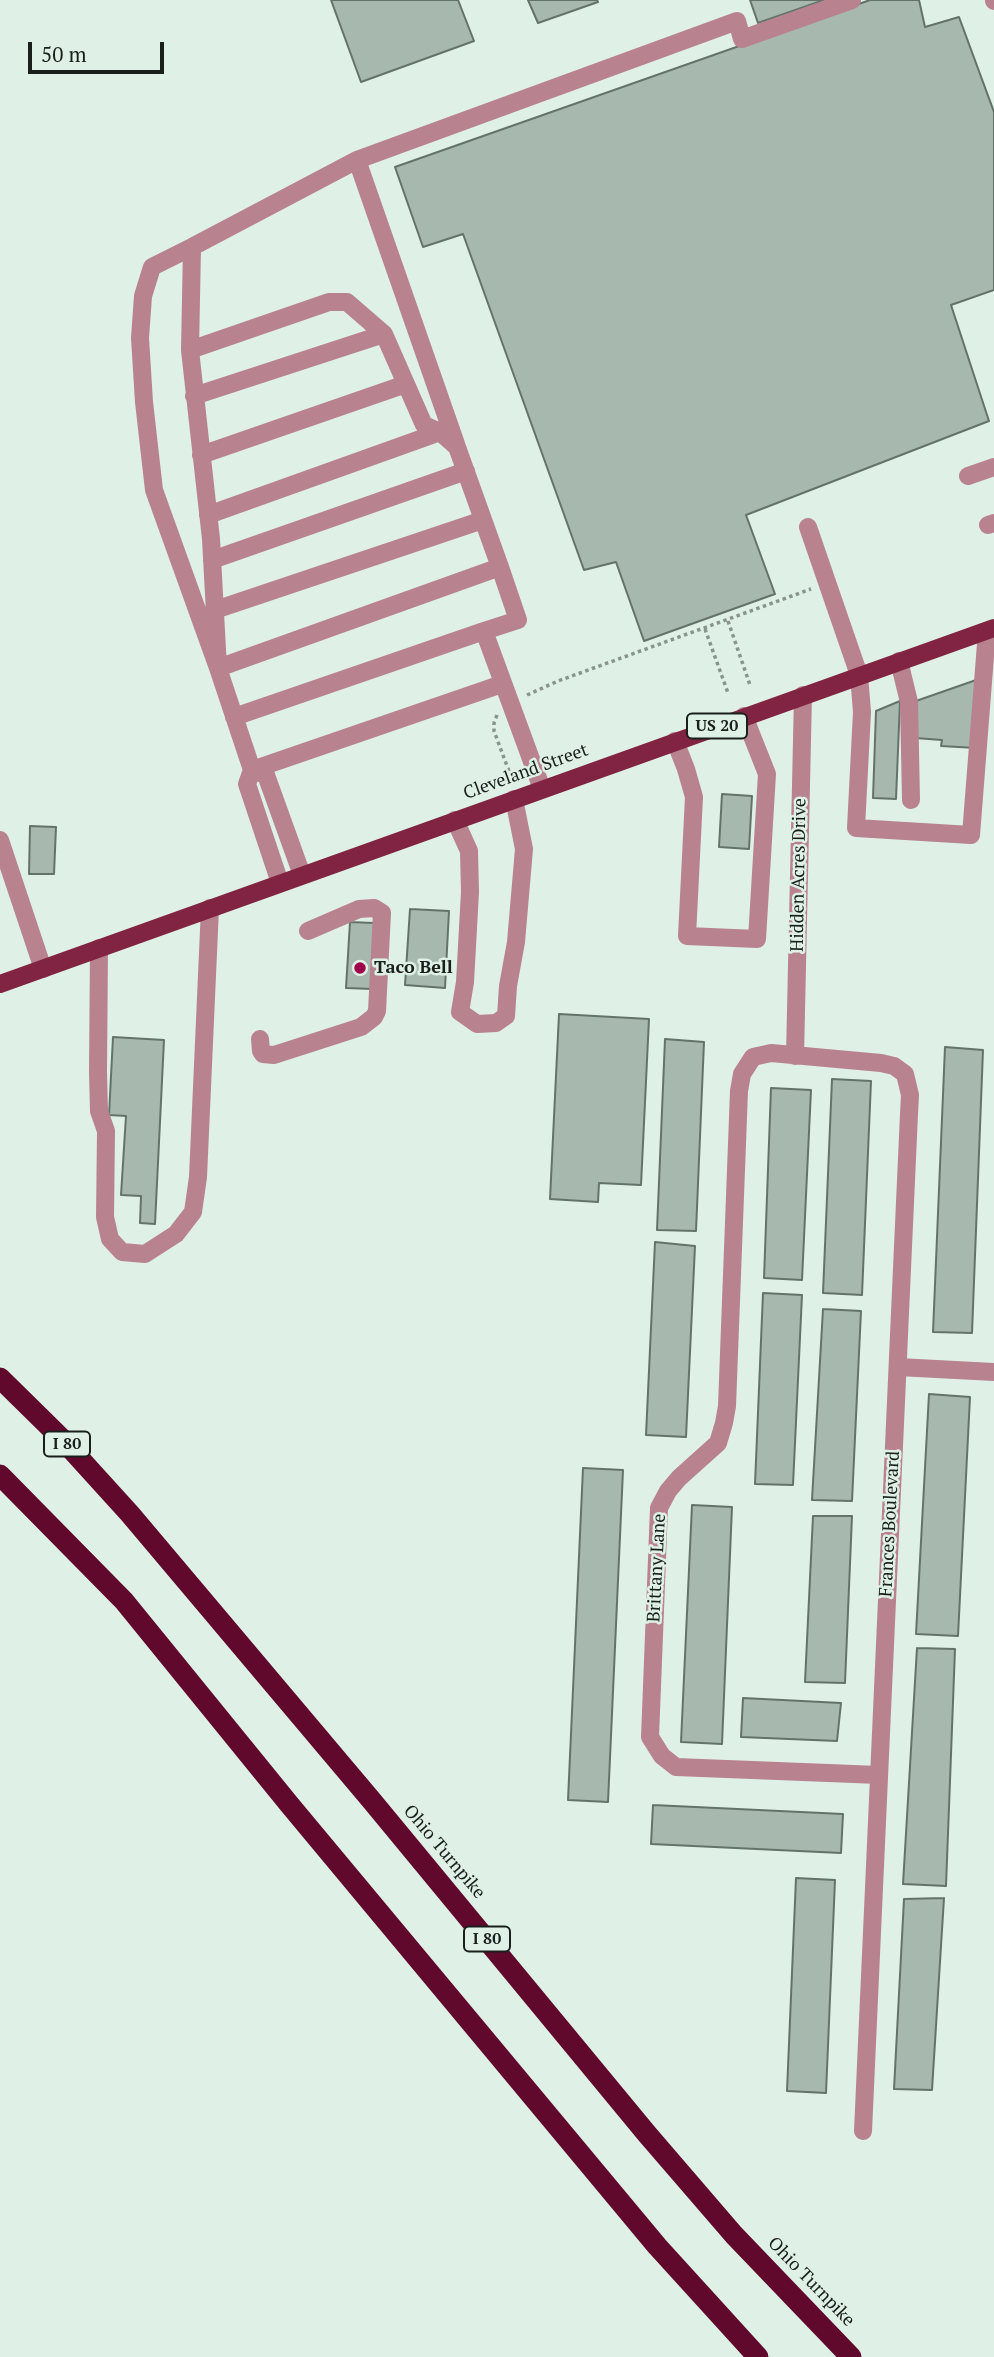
<!DOCTYPE html>
<html>
<head>
<meta charset="utf-8">
<style>
  body { margin:0 }
  #map { position:relative; width:994px; height:2357px; overflow:hidden; background:#dff0e6; font-family:"PT Serif",serif }
  canvas { display:block }
  .scale { position:absolute; left:28px; top:42px; width:136px; height:32px; box-sizing:border-box; border:4px solid #191f1c; border-top:0; padding-left:9px; font-size:21px; line-height:24px; white-space:nowrap; color:#191f1c; -webkit-text-stroke:5px #dff0e6; paint-order:stroke }
</style>
</head>
<body>
<div id="map">
<canvas width="994" height="2357"></canvas>
<div class="scale">50 m</div>
</div>
<script>
const context = document.querySelector('canvas').getContext('2d');
context.lineJoin = 'round';
function fill(path, color) {
  context.fillStyle = color;
  context.fill(path, 'evenodd');
}
function toPath(rows) {
  const path = new Path2D();
  for (const r of rows) {
    path.moveTo(r[0], r[1]);
    for (let i = 2; i < r.length; i += 2) path.lineTo(r[i], r[i + 1]);
  }
  return path;
}
function trace(path, color, width, dash) {
  context.strokeStyle = color;
  context.lineWidth = width;
  context.lineCap = dash ? 'butt' : 'round';
  context.setLineDash(dash || []);
  context.stroke(path);
}
function drawText(font, color, halo, rows, align = 'center') {
  context.font = font + ' "PT Serif",serif';
  context.lineWidth = 5;
  context.setLineDash([]);
  context.textBaseline = 'middle';
  context.strokeStyle = halo;
  context.fillStyle = color;
  for (const [text, x, y, turn = 0] of rows) {
    context.save();
    context.translate(x, y);
    context.rotate((+turn || 0) * Math.PI / 180);
    context.textAlign = isNaN(turn) ? turn : align;
    if (halo) context.strokeText(text, 0, 0);
    context.fillText(text, 0, 0);
    context.restore();
  }
}
const building = toPath([
  [331,0,458,0,474,41,361,82,331,0],
  [528,0,597,0,598,2,538,23,528,0],
  [750,0,824,0,758,23,750,0],
  [870,0,919,0,925,27,959,17,994,112,994,290,951,305,989,421,746,515,775,594,644,641,616,562,584,570,463,234,423,247,395,167,870,0],
  [979,679,976,748,941,746,942,740,915,738,916,701,979,679],
  [900,701,896,799,873,798,876,711,900,701],
  [722,794,752,796,749,849,719,847,722,794],
  [30,826,56,827,54,874,29,874,30,826],
  [410,909,449,911,445,988,405,985,410,909],
  [350,922,374,923,372,989,346,988,350,922],
  [559,1014,649,1019,641,1185,599,1183,598,1202,550,1199,559,1014],
  [113,1037,164,1040,155,1224,140,1223,141,1196,121,1195,126,1116,109,1115,113,1037],
  [665,1039,704,1042,696,1231,657,1230,665,1039],
  [945,1047,983,1050,972,1333,933,1332,945,1047],
  [832,1079,871,1081,862,1295,823,1293,832,1079],
  [771,1088,811,1090,802,1280,764,1278,771,1088],
  [655,1242,695,1246,686,1437,646,1435,655,1242],
  [763,1293,802,1295,793,1485,755,1484,763,1293],
  [823,1309,861,1311,852,1501,812,1500,823,1309],
  [929,1394,970,1397,958,1636,916,1634,929,1394],
  [583,1468,623,1470,608,1802,568,1800,583,1468],
  [692,1505,732,1507,722,1744,681,1742,692,1505],
  [813,1516,852,1516,845,1683,805,1682,813,1516],
  [917,1648,955,1649,946,1886,903,1884,917,1648],
  [743,1698,841,1703,837,1741,741,1737,743,1698],
  [653,1805,843,1814,841,1853,651,1844,653,1805],
  [796,1878,835,1880,826,2093,787,2091,796,1878],
  [944,1898,932,2090,894,2089,904,1899,944,1898]
]);
fill(building, '#a7b8ae');
trace(building, '#64736a', 2);
trace(toPath([
  [728,621,750,685],
  [705,629,728,693],
  [527,695,558,681,811,589],
  [497,715,494,723,494,731,510,774]
]), '#88948d', 3.5, [3.5, 3.5]);
trace(toPath([
  [994,0,994,1],
  [357,160,456,444],
  [192,247,152,267,143,296,140,338,144,402,154,490,218,668,500,567],
  [190,350,329,302,347,302,384,334,424,425,440,432,457,447,500,567,518,620,484,631,542,789],
  [194,396,384,334],
  [201,455,406,384],
  [968,476,994,467],
  [208,515,440,432],
  [988,525,994,523],
  [808,527,859,675,862,712,856,828,971,835,987,631],
  [212,560,466,471],
  [215,610,483,520],
  [899,661,909,702,911,800],
  [502,684,252,770,218,668,211,539,190,350,192,247,357,160,737,21,742,39,852,0],
  [234,717,484,631],
  [675,741,686,769,694,797,687,936,757,939,767,774,744,716],
  [455,820,469,851,470,892,465,982,460,1012,477,1024,496,1023,506,1016,508,986,516,942,524,849,514,799],
  [0,840,43,969],
  [280,883,247,784,252,770,266,775,302,875],
  [99,948,98,1072,99,1111,106,1131,105,1217,110,1239,122,1252,145,1254,176,1234,193,1212,198,1177,210,908],
  [260,1039,261,1051,263,1054,274,1055,361,1027,374,1017,377,1011,382,913,374,908,359,909,308,931],
  [795,1056,803,695],
  [898,1367,994,1372],
  [863,2131,909,1114,910,1095,905,1074,894,1066,881,1063,771,1053,753,1057,742,1074,739,1091,727,1406,724,1423,718,1443,679,1478,668,1491,659,1508,650,1737,662,1756,676,1767,879,1775]
]), '#b8828e', 18);
trace(toPath([
  [0,984,994,628]
]), '#812444', 18);
trace(toPath([
  [0,1378,61,1438,130,1514,372,1801,647,2134,734,2235,851,2357],
  [0,1475,124,1601,289,1804,657,2246,758,2357]
]), '#61092d', 21);
for (const [x, y, r, color] of [
  [360,968,7,"#9e044b"]
]) {
  const dot = new Path2D();
  dot.arc(x, y, r, 0, 2 * Math.PI);
  context.fillStyle = color;
  context.fill(dot);
  trace(dot, '#dff0e6', 2.5);
}
for (const [x, y, w] of [
  [717,726,60],
  [67,1444,46],
  [487,1939,46]
]) {
  const box = new Path2D();
  box.roundRect(x - w / 2, y - 12.5, w, 25, 5);
  context.fillStyle = '#dff0e6';
  context.fill(box);
  trace(box, '#191f1c', 2);
}
drawText('bold 16px', '#191f1c', null, [
  ["US 20",717,726],
  ["I 80",67,1444],
  ["I 80",487,1939]
]);
drawText('18px', '#191f1c', '#dff0e6', [
  ["Cleveland Street",526,772,-20],
  ["Hidden Acres Drive",799,875,-89],
  ["Frances Boulevard",890,1524,-87],
  ["Brittany Lane",657,1568,-87],
  ["Ohio Turnpike",444,1852,50],
  ["Ohio Turnpike",811,2282,46]
]);
drawText('bold 18px', '#191f1c', '#dff0e6', [
  ["Taco Bell",374,968]
], 'left');
</script>
</body>
</html>
